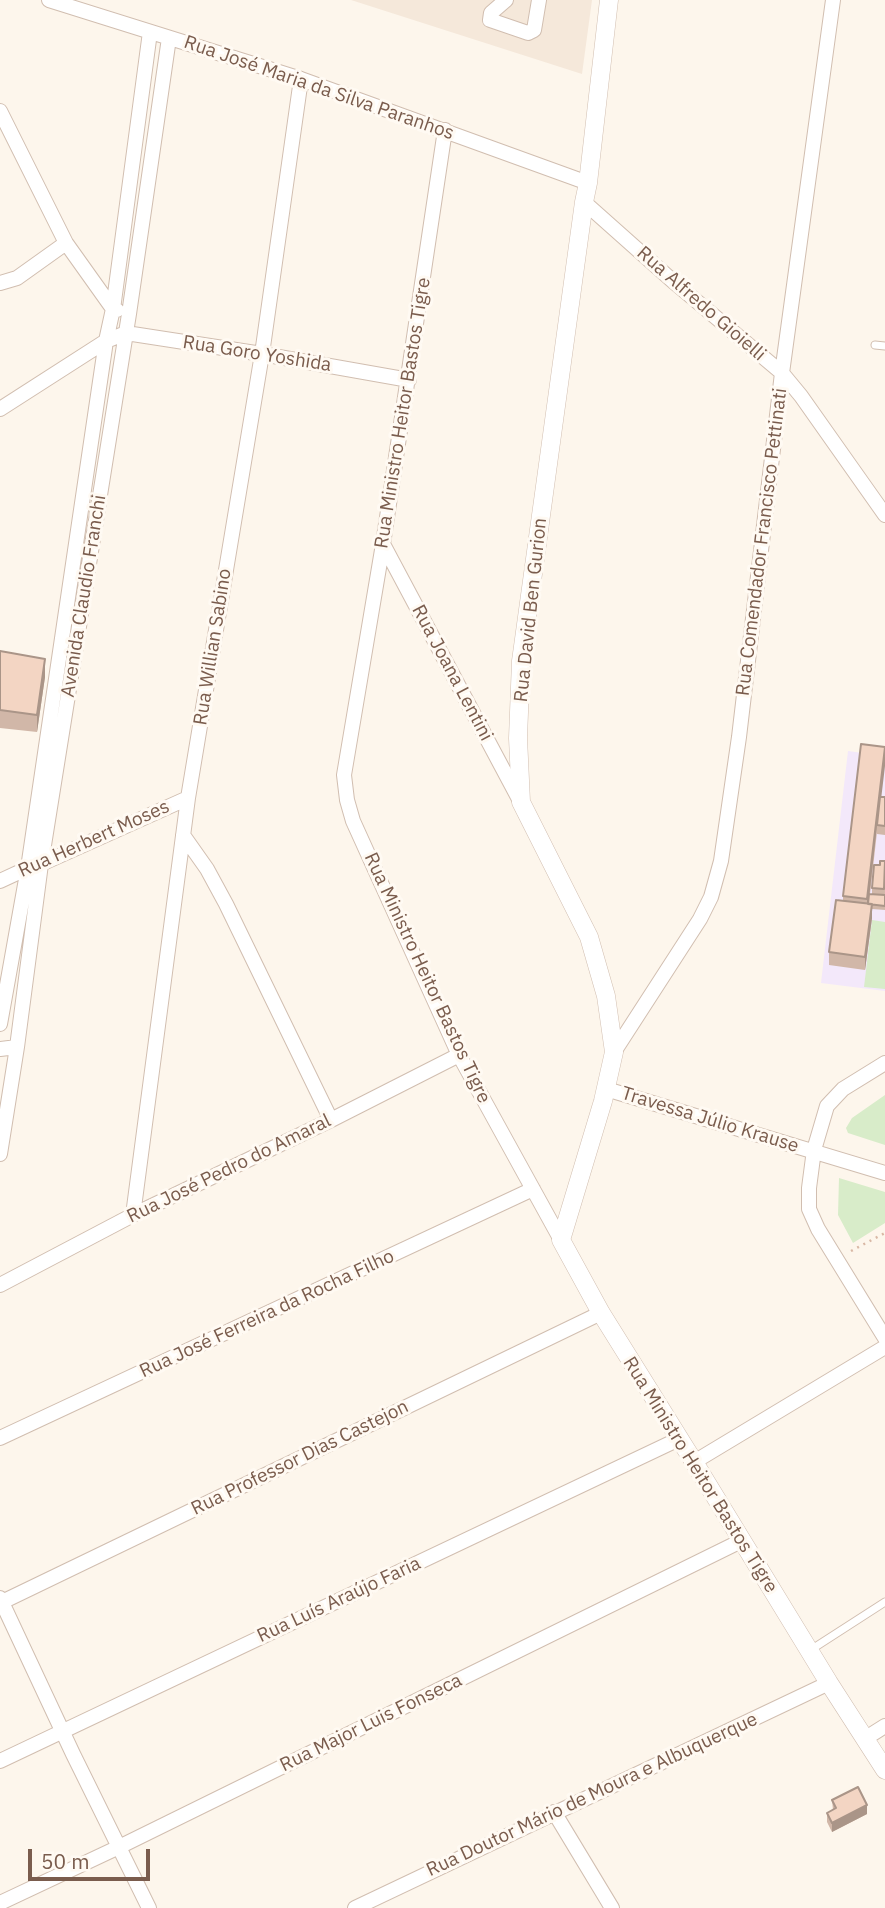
<!DOCTYPE html>
<html>
<head>
<meta charset="utf-8">
<style>
  body { margin:0 }
  #map { position:relative; width:885px; height:1908px; overflow:hidden; background:#fdf6ec; font-family:"IBM Plex Sans",sans-serif }
  canvas { display:block }
  .scale { position:absolute; left:28px; top:1849px; width:122px; height:32px; box-sizing:border-box; border:4px solid #7a5c4d; border-top:0; padding-left:9px; font-size:21px; line-height:24px; white-space:nowrap; color:#7a5c4d; -webkit-text-stroke:5px #fffaf3; paint-order:stroke }
</style>
</head>
<body>
<div id="map">
<canvas width="885" height="1908"></canvas>
<div class="scale">50 m</div>
</div>
<script>
const context = document.querySelector('canvas').getContext('2d');
context.lineJoin = 'round';
function fill(path, color) {
  context.fillStyle = color;
  context.fill(path, 'evenodd');
}
function toPath(rows) {
  const path = new Path2D();
  for (const r of rows) {
    path.moveTo(r[0], r[1]);
    for (let i = 2; i < r.length; i += 2) path.lineTo(r[i], r[i + 1]);
  }
  return path;
}
function trace(path, color, width, dash) {
  context.strokeStyle = color;
  context.lineWidth = width;
  context.lineCap = dash ? 'butt' : 'round';
  context.setLineDash(dash || []);
  context.stroke(path);
}
function drawText(font, color, halo, rows, align = 'center') {
  context.font = font + ' "IBM Plex Sans",sans-serif';
  context.lineWidth = 6;
  context.setLineDash([]);
  context.textBaseline = 'middle';
  context.strokeStyle = halo;
  context.fillStyle = color;
  for (const [text, x, y, turn = 0] of rows) {
    context.save();
    context.translate(x, y);
    context.rotate((+turn || 0) * Math.PI / 180);
    context.textAlign = isNaN(turn) ? turn : align;
    if (halo) context.strokeText(text, 0, 0);
    context.fillText(text, 0, 0);
    context.restore();
  }
}
fill(toPath([
  [351,0,592,0,582,74]
]), '#f5e8da');
fill(toPath([
  [848,751,885,756,885,991,821,983]
]), '#f3e8fa');
fill(toPath([
  [872,920,885,922,885,989,864,987],
  [885,1095,885,1145,848,1133,846,1128,852,1118],
  [839,1178,885,1192,885,1223,853,1243,838,1215]
]), '#d8ecc9');
const service = toPath([
  [875,345,885,346],
  [809,1651,885,1602]
]);
const minor = toPath([
  [49,0,301,79,588,183],
  [506,0,491,13,490,20,528,33,534,30,539,0],
  [0,111,66,243,113,309,117,310],
  [445,130,383,544,344,775,347,800,353,821,459,1055,561,1240],
  [584,202,675,283,782,373,801,396,885,515],
  [0,283,17,278,66,243],
  [0,409,106,341,126,333,262,354,409,380],
  [383,544,520,801],
  [183,835,207,869,226,904,331,1120],
  [0,881,28,868,41,864,188,798],
  [0,1024,28,868,106,341,113,309,150,32],
  [0,1049,17,1047],
  [614,1052,700,919,711,897,721,861,739,737,782,373,833,0],
  [885,1063,843,1089,827,1106,814,1150,809,1188,809,1209,818,1229,885,1338],
  [606,1089,885,1173],
  [0,1154,17,1047,41,864,129,314,169,38],
  [133,1215,188,798,262,354,301,79],
  [0,1285,133,1215,331,1120,459,1055],
  [0,1438,533,1189],
  [694,1462,885,1347],
  [0,1598,73,1754,149,1908],
  [0,1603,601,1313],
  [866,1738,885,1726],
  [0,1761,679,1439],
  [554,1812,612,1908],
  [0,1903,119,1847,741,1541],
  [355,1908,829,1683]
]);
const tertiary = toPath([
  [609,0,588,183,584,202,521,661,518,738,521,802,589,937,606,996,614,1052,603,1101,561,1240,601,1313,694,1462,829,1683,885,1770]
]);
trace(service, '#d1beb0', 9);
trace(minor, '#d1beb0', 16);
trace(tertiary, '#d1beb0', 19);
trace(toPath([
  [851,1251,885,1233]
]), '#d9b8a5', 2.5, [2, 5]);
trace(service, '#fff', 7);
trace(minor, '#fff', 14);
trace(tertiary, '#fff', 18);
fill(toPath([
  [0,651,45,677,37,732,0,728],
  [881,797,885,797,885,835,877,834,877,832,870,894,872,894,872,888,880,865,885,861,885,910,872,909,872,918,865,970,829,965,829,952,843,901,843,896],
  [832,1800,867,1814,832,1832,827,1822,827,1813,833,1810]
]), '#d1b7a8');
fill(toPath([
  [45,659,45,677,37,732,37,715],
  [885,749,885,766,878,825,877,825,867,917,867,899],
  [872,904,872,918,865,970,865,957],
  [867,1805,867,1814,832,1832,832,1823]
]), '#aa9588');
const building = toPath([
  [0,651,45,659,37,715,0,710,0,651],
  [861,744,885,747,867,899,843,896,861,744],
  [880,797,885,797,885,826,877,825,880,797],
  [880,861,885,861,884,889,872,888,874,865,880,865,880,861],
  [869,894,885,895,885,906,868,904,869,894],
  [836,900,872,904,865,957,829,952,836,900],
  [858,1787,867,1805,832,1823,827,1813,836,1808,832,1800,858,1787]
]);
fill(building, '#f3d5c3');
trace(building, '#aa9588', 2);
drawText('19px', '#7a5c4d', '#fffaf3', [
  ["Rua José Maria da Silva Paranhos",319,88,19],
  ["Rua Alfredo Gioielli",701,304,41],
  ["Rua Goro Yoshida",257,354,9],
  ["Rua Ministro Heitor Bastos Tigre",403,413,-81],
  ["Rua Comendador Francisco Pettinati",762,542,-83],
  ["Avenida Claudio Franchi",84,596,-81],
  ["Rua David Ben Gurion",531,610,-84],
  ["Rua Willian Sabino",213,647,-81],
  ["Rua Joana Lentini",452,673,62],
  ["Rua Herbert Moses",94,839,-24],
  ["Rua Ministro Heitor Bastos Tigre",427,978,65],
  ["Travessa Júlio Krause",710,1120,17],
  ["Rua José Pedro do Amaral",229,1169,-26],
  ["Rua José Ferreira da Rocha Filho",267,1314,-25],
  ["Rua Professor Dias Castejon",300,1458,-26],
  ["Rua Ministro Heitor Bastos Tigre",700,1475,58],
  ["Rua Luís Araújo Faria",339,1600,-25],
  ["Rua Major Luis Fonseca",371,1723,-26],
  ["Rua Doutor Mário de Moura e Albuquerque",592,1795,-25]
]);
</script>
</body>
</html>
